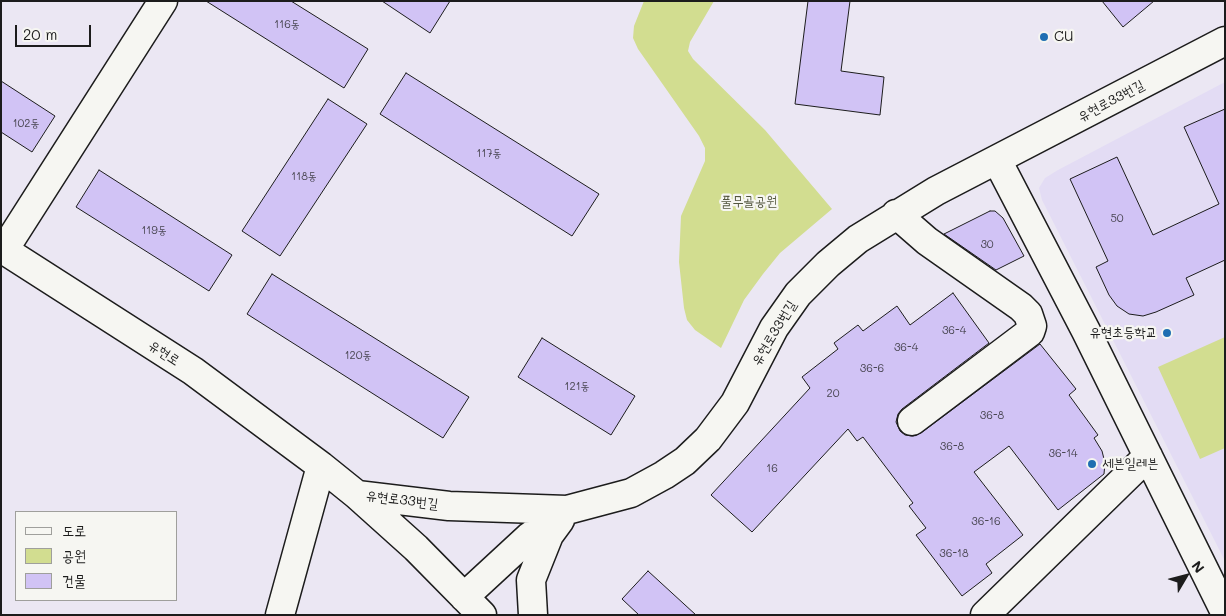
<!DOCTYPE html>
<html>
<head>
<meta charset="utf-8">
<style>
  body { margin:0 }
  #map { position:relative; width:1226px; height:616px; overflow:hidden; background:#ebe7f3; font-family:Mali,"Poor Story",sans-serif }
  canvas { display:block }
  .frame { position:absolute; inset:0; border:2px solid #1c1c1c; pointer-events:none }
  .legend { position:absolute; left:15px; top:511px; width:162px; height:90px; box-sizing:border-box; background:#f6f6f2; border:1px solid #9f9f9c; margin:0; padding:6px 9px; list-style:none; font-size:15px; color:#1c1c1c }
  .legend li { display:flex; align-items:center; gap:10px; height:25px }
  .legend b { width:25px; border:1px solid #9f9f9c }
  .north { position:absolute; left:1161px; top:551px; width:50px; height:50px; -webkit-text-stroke:4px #f6f6f2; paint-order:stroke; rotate:53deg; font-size:14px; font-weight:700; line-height:20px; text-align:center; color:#1c1c1c }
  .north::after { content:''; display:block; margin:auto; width:18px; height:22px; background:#1c1c1c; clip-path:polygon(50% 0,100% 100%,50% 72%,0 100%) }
  .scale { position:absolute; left:15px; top:25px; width:76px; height:22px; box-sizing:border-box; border:2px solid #1c1c1c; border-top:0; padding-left:6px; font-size:15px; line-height:18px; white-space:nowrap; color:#1c1c1c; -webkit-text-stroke:4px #f6f6f2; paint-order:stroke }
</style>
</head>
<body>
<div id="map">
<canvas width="1226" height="616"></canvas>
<div class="frame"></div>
<ul class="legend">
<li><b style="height:6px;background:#f6f6f2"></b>도로</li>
<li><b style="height:14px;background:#d2dd90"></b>공원</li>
<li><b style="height:14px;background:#d1c3f5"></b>건물</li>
</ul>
<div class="north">N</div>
<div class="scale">20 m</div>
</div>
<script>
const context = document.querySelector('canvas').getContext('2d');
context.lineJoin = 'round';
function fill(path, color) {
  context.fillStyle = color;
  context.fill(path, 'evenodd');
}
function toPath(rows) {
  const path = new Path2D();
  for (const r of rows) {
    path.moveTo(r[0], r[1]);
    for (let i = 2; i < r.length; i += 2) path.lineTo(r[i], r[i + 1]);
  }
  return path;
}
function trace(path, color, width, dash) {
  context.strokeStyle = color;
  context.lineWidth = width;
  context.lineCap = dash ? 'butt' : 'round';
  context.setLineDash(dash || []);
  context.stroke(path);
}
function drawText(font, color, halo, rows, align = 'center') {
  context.font = font + ' Mali,"Poor Story",sans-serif';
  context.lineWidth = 4.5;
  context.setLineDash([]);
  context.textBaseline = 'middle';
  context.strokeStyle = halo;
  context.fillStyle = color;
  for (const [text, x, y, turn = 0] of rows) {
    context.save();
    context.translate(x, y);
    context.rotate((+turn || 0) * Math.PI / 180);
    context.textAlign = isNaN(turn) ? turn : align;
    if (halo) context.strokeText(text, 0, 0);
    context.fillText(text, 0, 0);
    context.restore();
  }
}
fill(toPath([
  [1225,82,1225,561,1042,200,1039,188,1045,178,1058,170]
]), '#e3dcf4');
fill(toPath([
  [644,1,714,1,690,42,688,51,693,59,765,130,832,209,780,253,763,274,744,300,721,348,695,330,687,320,684,308,679,262,681,216,705,161,705,148,699,136,638,49,633,38,634,26],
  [1225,337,1225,448,1200,459,1158,367]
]), '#d2dd90');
const building = toPath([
  [206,1,291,1,368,49,344,88,206,1],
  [382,1,450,1,430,33,382,1],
  [808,1,850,1,841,71,884,77,880,115,795,104,808,1],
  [1102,1,1154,1,1123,27,1102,1],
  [406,73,599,194,572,236,380,114,406,73],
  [1,81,55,116,32,152,1,132,1,81],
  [328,99,367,124,280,256,242,231,328,99],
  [1225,109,1225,260,1186,278,1194,295,1156,312,1143,316,1129,314,1117,306,1109,295,1096,267,1108,261,1070,179,1117,157,1153,235,1219,204,1184,127,1225,109],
  [99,170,232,255,209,291,76,207,99,170],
  [990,211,995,211,1003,218,1024,256,996,270,944,234,990,211],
  [272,274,469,397,443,438,247,314,272,274],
  [953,293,989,343,902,409,898,414,896,422,900,431,905,435,913,436,921,433,1040,344,1076,389,1069,395,1098,435,1094,438,1102,451,1105,463,1104,474,1058,510,1009,446,974,472,1023,535,986,564,992,573,962,596,916,535,926,528,909,506,913,503,863,437,857,441,848,429,752,532,711,495,810,388,802,377,838,349,834,343,858,325,863,331,897,306,910,325,953,293],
  [542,338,635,396,611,435,518,377,542,338],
  [648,571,696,615,639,615,622,599,648,571]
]);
fill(building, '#d1c3f5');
trace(building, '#1c1c1c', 1);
const minor = toPath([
  [997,160,1086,331,1225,612],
  [896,214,927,241,1021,307,1028,314,1032,326,1030,332,912,421],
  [1,248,193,371,321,466,357,495,416,548,482,615],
  [4,250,163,1],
  [357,495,449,506,567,510],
  [464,597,529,537,567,510,631,493,664,475,685,461,708,439,735,403,774,328,798,294,828,264,858,239,936,191,1225,41],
  [280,615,321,466],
  [533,615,531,580,549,535,560,520],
  [985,615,1148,456]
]);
trace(minor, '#1c1c1c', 31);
trace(minor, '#f6f6f2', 28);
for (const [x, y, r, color] of [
  [1044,37,5,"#1f6fb2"],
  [1167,333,5,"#1f6fb2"],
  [1092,464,5,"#1f6fb2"]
]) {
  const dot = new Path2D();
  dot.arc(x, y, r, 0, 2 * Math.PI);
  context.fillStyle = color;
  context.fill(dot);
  trace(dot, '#f6f6f2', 2);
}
drawText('11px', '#494652', null, [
  ["116동",287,25],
  ["102동",26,124],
  ["117동",489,154],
  ["118동",304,177],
  ["50",1117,219],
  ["119동",154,231],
  ["30",987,245],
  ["36-4",954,331],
  ["36-4",906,348],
  ["120동",358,356],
  ["36-6",872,369],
  ["121동",577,387],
  ["20",833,394],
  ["36-8",992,416],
  ["36-8",952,447],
  ["36-14",1063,454],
  ["16",772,469],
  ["36-16",986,522],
  ["36-18",954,554]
]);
drawText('14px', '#1c1c1c', '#f6f6f2', [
  ["CU",1054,37],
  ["유현초등학교",1157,333,"right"],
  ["세븐일레븐",1102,464]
], 'left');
drawText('14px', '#1c1c1c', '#f6f6f2', [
  ["유현로33번길",1111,101,-28],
  ["유현로33번길",774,333,-59],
  ["유현로",164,353,33],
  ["유현로33번길",402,500,7]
]);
drawText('14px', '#53563f', '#f6f6f2', [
  ["풀무골공원",749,202]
]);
</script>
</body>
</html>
